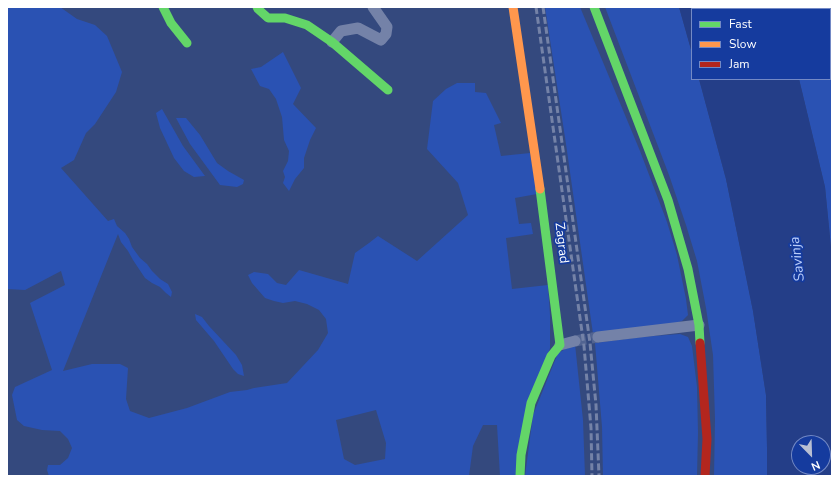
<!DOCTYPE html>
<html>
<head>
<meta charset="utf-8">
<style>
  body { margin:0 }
  #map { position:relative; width:839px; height:483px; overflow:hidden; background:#34497e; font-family:"Nunito Sans",sans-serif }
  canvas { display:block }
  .frame { position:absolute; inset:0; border:8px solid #fff; pointer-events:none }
  .legend { position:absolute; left:691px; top:8px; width:140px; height:72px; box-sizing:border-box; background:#153b9e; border:1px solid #7389c5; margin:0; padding:5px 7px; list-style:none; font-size:12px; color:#fff }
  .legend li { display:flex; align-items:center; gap:8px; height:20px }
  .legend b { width:20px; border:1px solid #7389c5 }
  .north { position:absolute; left:791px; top:435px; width:40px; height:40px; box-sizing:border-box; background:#153b9e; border:1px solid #7389c5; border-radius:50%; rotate:157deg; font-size:11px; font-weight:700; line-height:16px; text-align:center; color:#fff }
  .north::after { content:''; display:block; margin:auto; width:14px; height:18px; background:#b8bfd2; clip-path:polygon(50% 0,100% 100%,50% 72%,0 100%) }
</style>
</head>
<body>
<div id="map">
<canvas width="839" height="483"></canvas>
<div class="frame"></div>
<ul class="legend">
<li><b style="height:5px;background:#63d668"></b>Fast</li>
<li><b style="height:5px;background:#ff974d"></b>Slow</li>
<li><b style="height:5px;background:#b3261e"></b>Jam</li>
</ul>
<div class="north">N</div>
</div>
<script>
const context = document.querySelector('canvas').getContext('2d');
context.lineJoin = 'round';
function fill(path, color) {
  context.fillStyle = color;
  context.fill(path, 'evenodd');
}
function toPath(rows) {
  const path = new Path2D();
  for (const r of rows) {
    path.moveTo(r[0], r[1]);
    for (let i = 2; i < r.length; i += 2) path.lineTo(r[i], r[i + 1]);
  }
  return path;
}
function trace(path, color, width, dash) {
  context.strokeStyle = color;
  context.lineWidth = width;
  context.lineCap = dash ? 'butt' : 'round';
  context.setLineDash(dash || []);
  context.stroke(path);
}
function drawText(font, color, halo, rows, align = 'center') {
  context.font = font + ' "Nunito Sans",sans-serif';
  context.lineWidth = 3.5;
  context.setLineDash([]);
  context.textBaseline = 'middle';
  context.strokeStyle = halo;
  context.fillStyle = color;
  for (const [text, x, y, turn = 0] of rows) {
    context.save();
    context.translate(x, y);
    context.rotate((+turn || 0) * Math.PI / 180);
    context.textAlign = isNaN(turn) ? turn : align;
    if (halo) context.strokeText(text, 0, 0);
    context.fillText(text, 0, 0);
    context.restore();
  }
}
fill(toPath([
  [7,7,60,7,77,19,95,25,107,36,122,72,116,92,95,124,86,133,74,160,61,168,108,221,114,219,117,226,125,233,129,239,132,247,140,258,147,264,152,271,160,279,168,284,172,292,171,297,166,293,160,287,152,283,145,278,133,260,128,251,121,242,118,234,63,371,92,364,120,364,128,368,126,399,130,411,149,418,187,408,230,392,247,390,254,388,287,383,318,350,328,333,326,319,319,310,307,304,295,301,283,303,274,301,265,298,252,283,248,275,254,272,268,274,277,283,286,285,299,270,348,284,355,253,369,243,378,236,417,261,468,215,458,183,427,149,433,101,446,89,457,83,475,83,475,92,486,93,501,123,494,125,501,156,530,153,537,194,515,198,519,224,531,223,533,234,506,238,512,289,548,285,550,315,550,348,516,476,500,476,497,425,483,425,473,446,469,476,49,476,47,470,48,465,60,465,68,458,72,448,68,439,60,431,42,430,24,426,17,420,12,395,15,387,52,370,30,303,65,285,61,271,25,290,7,289],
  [376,410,386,443,385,459,355,465,344,459,336,420],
  [545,7,580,7,640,151,667,222,677,255,686,299,688,315,682,321,673,324,593,334,566,144],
  [605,7,679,7,692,53,692,79,699,79,726,179,753,311,766,395,767,447,767,476,714,476,715,419,713,355,706,308,697,261,686,225,669,175],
  [781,7,829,7,829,9,782,9],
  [830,16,832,44,832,258,825,187,799,79,830,79],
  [283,52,301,88,293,104,316,128,310,140,304,158,304,168,295,179,289,191,283,183,285,177,283,171,288,161,289,151,284,140,282,117,276,99,269,89,260,86,251,69,261,67],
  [162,109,183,146,205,176,194,177,184,171,174,158,160,128,156,113],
  [176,118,186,118,200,135,217,163,228,171,244,180,243,184,237,187,220,185,190,144],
  [195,314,202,317,209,326,236,355,242,365,244,376,238,374,233,369,214,341,196,320],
  [680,334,688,337,692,346,697,387,698,433,697,476,603,476,602,427,595,343,641,337],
  [575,344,583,420,585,476,525,476,533,415,558,353]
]), '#2a52b3');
fill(toPath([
  [679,7,781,7,782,9,692,9,692,53],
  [699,79,799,79,825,187,832,258,832,476,767,476,767,447,766,395,753,311,726,179],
  [799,443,823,443,823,467,799,467]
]), '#243e88');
trace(toPath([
  [575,341,598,337]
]), '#526491', 11, [11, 5.5]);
trace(toPath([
  [332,42,341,31,358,28,381,40,386,34,387,27,373,7],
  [598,337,699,325],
  [560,345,575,341]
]), '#7482a8', 11);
trace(toPath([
  [163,7,171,23,187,43],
  [257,7,258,9,268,18,285,18,307,25,332,42,388,90],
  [594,7,668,200,688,269,699,325,700,343],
  [520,476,521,455,531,403,551,356,560,345,540,189]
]), '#63d668', 9);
trace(toPath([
  [513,7,540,189]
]), '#ff974d', 9);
trace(toPath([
  [700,343,707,439,705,476]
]), '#b3261e', 9);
trace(toPath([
  [536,7,584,346,591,428,592,476],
  [543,7,590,343,596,405,599,476]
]), '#7482a7', 3, [7, 3]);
drawText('13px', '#fff', '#153b9e', [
  ["Zagrad",561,243,83]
]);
drawText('italic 14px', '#b9ccf9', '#153b9e', [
  ["Savinja",798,259,-97]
]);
</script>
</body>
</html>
